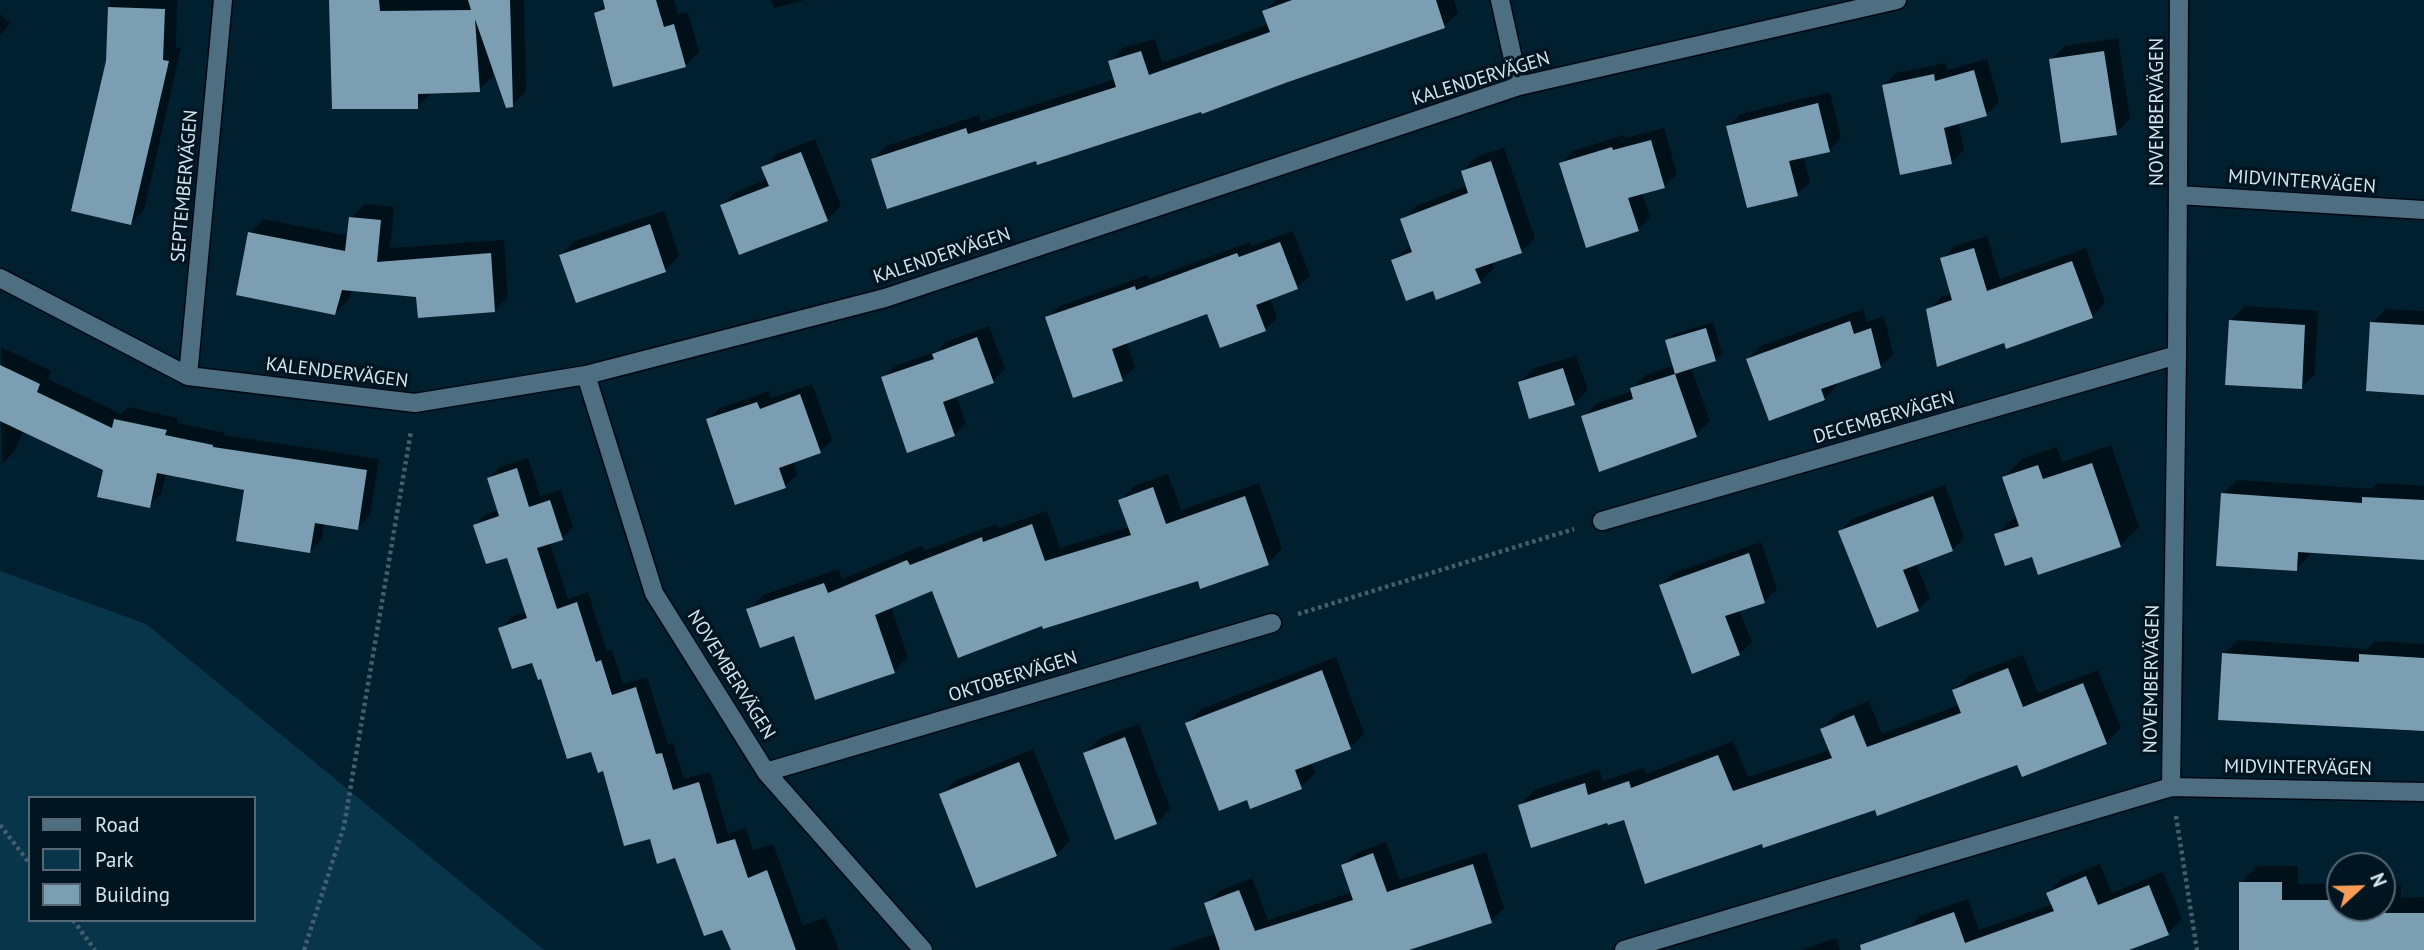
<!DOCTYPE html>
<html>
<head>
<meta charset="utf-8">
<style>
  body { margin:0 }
  #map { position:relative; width:2424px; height:950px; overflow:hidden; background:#001f2f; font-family:"PT Sans",sans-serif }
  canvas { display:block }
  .legend { position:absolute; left:28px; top:796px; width:228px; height:126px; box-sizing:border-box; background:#011521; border:2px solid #556874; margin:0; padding:9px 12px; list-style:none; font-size:21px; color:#d3e5f0 }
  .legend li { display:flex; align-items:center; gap:14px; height:35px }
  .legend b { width:35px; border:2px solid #556874 }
  .north { position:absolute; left:2326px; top:852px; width:70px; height:70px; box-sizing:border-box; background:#011521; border:2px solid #556874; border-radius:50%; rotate:68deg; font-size:19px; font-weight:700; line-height:28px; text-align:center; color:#d3e5f0 }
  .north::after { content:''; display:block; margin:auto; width:24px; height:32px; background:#fd9c56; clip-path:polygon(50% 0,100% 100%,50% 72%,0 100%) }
</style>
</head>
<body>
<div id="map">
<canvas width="2424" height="950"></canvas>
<ul class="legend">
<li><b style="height:9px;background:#4e6e81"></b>Road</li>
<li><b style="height:19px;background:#09354a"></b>Park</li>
<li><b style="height:19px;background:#7c9eb2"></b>Building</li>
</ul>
<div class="north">N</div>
</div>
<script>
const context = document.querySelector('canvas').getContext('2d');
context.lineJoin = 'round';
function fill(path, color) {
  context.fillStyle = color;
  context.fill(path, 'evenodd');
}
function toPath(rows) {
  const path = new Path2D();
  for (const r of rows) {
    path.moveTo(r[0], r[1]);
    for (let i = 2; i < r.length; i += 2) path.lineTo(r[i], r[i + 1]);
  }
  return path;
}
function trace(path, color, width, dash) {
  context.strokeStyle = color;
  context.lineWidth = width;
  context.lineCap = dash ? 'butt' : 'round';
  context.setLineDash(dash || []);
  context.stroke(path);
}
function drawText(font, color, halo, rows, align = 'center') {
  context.font = font + ' "PT Sans",sans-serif';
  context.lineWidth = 7;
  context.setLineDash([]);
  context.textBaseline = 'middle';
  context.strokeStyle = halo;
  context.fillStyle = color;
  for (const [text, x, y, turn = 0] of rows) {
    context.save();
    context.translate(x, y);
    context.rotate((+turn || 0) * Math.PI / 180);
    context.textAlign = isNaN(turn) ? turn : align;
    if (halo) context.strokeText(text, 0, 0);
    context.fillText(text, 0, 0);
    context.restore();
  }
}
fill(toPath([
  [0,571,146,624,544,950,0,950],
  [30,798,254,798,254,920,30,920]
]), '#09354a');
fill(toPath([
  [110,0,177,0,176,47,181,48,144,210,130,224,108,61],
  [331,0,524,0,526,91,512,105,492,66,493,76,479,90,431,93,417,107],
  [605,0,674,0,678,14,688,12,699,52,685,66,596,13,606,3],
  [771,0,805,0,774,8],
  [1276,0,1454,0,1458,13,1444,26,1202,110,1037,159,873,159,886,146,979,115,981,122,1115,79,1110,62,1123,48,1155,39,1162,63,1269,24,1264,12],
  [0,14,10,23,0,35],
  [2118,38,2130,119,2116,133,2051,60,2065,46],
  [1987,59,1999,102,1986,115,1958,122,1964,150,1951,163,1884,85,1896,73,1946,63,1947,70],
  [1830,92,1841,138,1829,150,1803,156,1810,182,1797,194,1728,126,1740,114],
  [1664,128,1677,174,1664,187,1642,193,1650,217,1638,230,1561,164,1573,151,1624,135,1625,138],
  [815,139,841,206,827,220,722,205,736,192,768,179,763,168,777,154],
  [1504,148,1535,238,1522,251,1492,262,1494,268,1480,282,1433,288,1393,260,1411,245,1402,220,1416,206,1467,186,1463,171,1476,157],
  [365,204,394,207,390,248,504,240,508,297,494,311,418,296,352,289,349,299,335,313,250,233,264,219,349,236,351,218],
  [664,211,679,256,665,270,561,255,575,241],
  [1293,231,1310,276,1297,288,1270,298,1277,318,1265,330,1208,311,1126,342,1135,367,1122,379,1047,318,1060,306,1147,275,1149,279,1250,242,1251,246],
  [1987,236,2000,279,2086,248,2105,303,2092,317,2005,341,1928,310,1941,297,1952,293,1942,259,1955,246],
  [2245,306,2318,311,2315,374,2301,388,2231,320],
  [1863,309,1867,322,1884,316,1893,354,1880,367,1836,382,1837,386,1824,399,1748,359,1761,346],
  [2386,309,2424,311,2424,393,2372,323],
  [1713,322,1722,353,1715,360,1691,367,1710,421,1696,435,1583,417,1597,403,1632,391,1632,389,1646,375,1674,365,1667,341,1674,334],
  [989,326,1005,369,993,381,956,395,966,423,954,435,883,378,895,366,938,351,946,342],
  [1,347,51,371,48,379,121,414,128,407,178,418,177,423,225,433,224,435,379,459,370,515,358,528,324,523,322,539,310,551,246,489,166,473,161,494,149,506,105,469,24,431,14,452,2,464],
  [1576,356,1588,390,1574,404,1520,382,1534,368],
  [812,384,832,440,820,452,793,461,797,475,785,486,708,420,720,408,769,391,771,398],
  [2111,445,2139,527,2120,546,2033,555,1996,535,2017,515,2004,477,2023,458,2057,447,2062,462],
  [528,458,540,496,561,490,573,527,562,538,550,542,568,599,588,592,607,651,612,650,623,684,647,677,668,744,673,743,684,779,710,772,728,834,746,828,753,850,773,844,803,926,826,917,839,950,733,950,723,928,676,856,651,837,542,677,533,660,500,628,512,617,527,612,508,556,475,525,486,514,499,510,489,478,500,467],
  [1168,474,1181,510,1259,483,1282,549,1268,563,1199,579,933,589,891,606,908,657,894,671,795,634,749,610,763,595,839,569,842,579,922,546,924,551,996,524,998,528,1047,511,1060,548,1129,527,1120,501,1134,486],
  [2237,480,2372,489,2378,483,2424,486,2424,559,2310,551,2310,555,2296,569,2223,494],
  [1945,485,1964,538,1952,550,1916,563,1930,598,1918,610,1840,531,1852,519],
  [1761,542,1777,589,1764,602,1739,610,1752,642,1739,654,1661,585,1673,573],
  [2238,640,2367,649,2375,641,2424,644,2424,730,2224,654],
  [2023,655,2038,693,2098,670,2121,728,2106,743,2018,762,1763,842,1625,818,1520,805,1535,790,1599,769,1603,781,1644,768,1646,774,1733,741,1748,777,1830,750,1822,729,1837,714,1869,701,1882,734,1959,705,1954,690,1969,675],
  [1336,657,1364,734,1350,748,1311,762,1315,773,1301,787,1251,807,1248,798,1187,723,1201,709],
  [1139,724,1170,809,1156,823,1085,753,1099,739],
  [1033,749,1070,841,1056,854,941,795,955,781],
  [1386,842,1400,880,1486,852,1504,908,1491,921,1404,950,1169,950,1217,933,1206,904,1219,891,1252,878,1268,920,1353,892,1343,866,1356,853],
  [2100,864,2112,893,2163,872,2182,919,2168,933,2125,950,1891,950,1919,916,1968,899,1979,930,2053,904,2049,893,2062,879],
  [2257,866,2298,866,2298,884,2340,884,2340,908,2382,908,2382,885,2401,885,2401,898,2424,897,2424,950,2240,950,2241,883],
  [1836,938,1840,950,1801,950]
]), '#0007');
fill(toPath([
  [329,0,379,0,380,11,471,10,468,0,510,0,513,107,506,108,475,19,480,92,418,94,418,109,332,109],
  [603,0,656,0,664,27,674,24,686,67,613,87,594,13,605,9],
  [1292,0,1436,0,1445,28,1288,82,1202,114,1201,112,1037,165,1036,161,887,209,871,159,966,128,968,134,1116,87,1108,61,1141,51,1149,75,1270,32,1262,11],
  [108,7,165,9,163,60,169,61,131,225,71,211,106,61],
  [2104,51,2117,135,2061,143,2049,59],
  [1974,70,1987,116,1944,128,1952,164,1900,175,1882,85,1934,74,1935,81],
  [1818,103,1830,152,1789,161,1798,196,1747,208,1726,126],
  [1651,140,1665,188,1628,198,1639,231,1586,248,1559,163,1612,147,1613,150],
  [801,152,828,221,739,255,720,205,769,186,761,167],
  [1491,161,1522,253,1475,269,1481,283,1436,300,1433,291,1406,301,1391,260,1412,252,1400,219,1468,193,1461,171],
  [349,217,381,220,377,262,491,253,495,312,418,318,416,297,342,290,335,315,236,295,248,232,345,251],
  [650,224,666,272,576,303,559,255],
  [1280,242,1298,289,1256,305,1266,331,1220,348,1207,314,1112,349,1123,381,1073,398,1045,317,1135,286,1136,290,1237,253,1239,257],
  [1974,248,1987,291,2072,261,2093,318,2006,349,2004,343,1937,367,1926,309,1952,300,1940,258],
  [2229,320,2305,325,2302,389,2225,385],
  [1850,321,1854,334,1871,328,1881,368,1821,389,1825,400,1769,421,1746,359],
  [2370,322,2424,325,2424,395,2366,391],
  [1706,328,1716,361,1675,374,1665,340],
  [977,337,994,383,943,402,955,436,907,453,881,377,934,359,932,354],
  [0,365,40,384,37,392,112,428,114,419,167,430,165,435,213,445,213,447,367,470,358,530,315,523,310,553,236,541,244,490,157,473,150,508,97,497,103,470,0,421],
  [1563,368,1575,405,1529,419,1518,382],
  [1675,374,1697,437,1599,472,1581,416,1633,399,1630,388],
  [800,394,821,453,779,468,786,488,735,505,706,419,757,402,760,409],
  [2092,463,2121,547,2038,575,2032,557,2005,566,1994,534,2019,526,2002,477,2038,465,2043,479],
  [517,468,529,507,550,500,563,540,537,548,557,609,577,602,596,662,601,660,612,695,636,687,656,754,662,753,673,790,699,782,717,844,735,839,748,878,767,870,796,950,731,950,722,930,704,936,675,858,657,864,650,839,624,846,603,771,598,773,591,752,567,759,541,679,538,680,532,663,512,669,498,628,527,618,507,558,486,564,473,525,499,516,487,478],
  [1153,487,1166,524,1245,496,1269,565,1200,589,1198,581,1043,629,1042,626,958,658,932,591,875,615,895,673,815,700,794,636,760,648,746,609,824,583,828,593,907,560,910,565,982,537,983,542,1032,524,1045,561,1131,535,1118,500],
  [2221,493,2362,503,2362,497,2424,500,2424,560,2298,552,2297,571,2216,566],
  [1933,496,1953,551,1903,570,1919,611,1877,628,1838,531],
  [1749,553,1765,603,1725,616,1740,655,1692,674,1659,585],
  [2222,653,2359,662,2359,654,2424,658,2424,731,2218,720],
  [2008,668,2023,707,2083,683,2107,744,2022,777,2017,765,1877,816,1875,810,1763,848,1762,844,1645,884,1624,820,1608,825,1607,823,1531,848,1518,805,1585,783,1588,795,1629,781,1631,788,1718,755,1733,791,1832,758,1820,729,1854,715,1867,747,1961,713,1952,690],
  [1322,670,1351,749,1295,770,1302,789,1250,809,1247,800,1219,811,1185,723],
  [1125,737,1157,824,1115,840,1083,753],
  [1019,762,1057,856,976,888,939,794],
  [1373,853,1387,892,1473,864,1492,923,1409,950,1220,950,1204,903,1239,890,1255,931,1353,900,1341,865],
  [2086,876,2098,905,2149,885,2169,935,2129,950,1861,950,1860,945,1954,912,1965,943,2054,911,2046,893],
  [2239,882,2282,882,2282,900,2340,900,2340,908,2382,908,2382,900,2385,900,2385,913,2424,913,2424,950,2239,950]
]), '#7c9eb2');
const street = toPath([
  [1500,0,1519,86],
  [2178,195,2424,210],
  [0,278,188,376,415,403,586,375,885,298,1519,86,1897,0],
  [586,375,654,593,766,772,923,950],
  [188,376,223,0],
  [1602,521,2177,355],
  [766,772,1272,623],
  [2171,787,2424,792],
  [1624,950,2171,787,2177,355,2179,0]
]);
trace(street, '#000813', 21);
trace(toPath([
  [1298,614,1574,529],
  [2176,816,2197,950],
  [0,825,30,864],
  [73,920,95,950],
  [304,950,344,826,411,431]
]), '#435e6c', 4.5, [3.5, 3.5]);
trace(street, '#4e6e81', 18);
drawText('19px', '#d3e5f0', '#011521', [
  ["KALENDERVÄGEN",1481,79,-17],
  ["NOVEMBERVÄGEN",2158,112,-90],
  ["MIDVINTERVÄGEN",2302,182,4],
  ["SEPTEMBERVÄGEN",185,186,-85],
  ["KALENDERVÄGEN",942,256,-18],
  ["KALENDERVÄGEN",337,373,7],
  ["DECEMBERVÄGEN",1884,418,-16],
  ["NOVEMBERVÄGEN",731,675,58],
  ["OKTOBERVÄGEN",1013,677,-17],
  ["NOVEMBERVÄGEN",2152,679,-89],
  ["MIDVINTERVÄGEN",2298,768,1]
]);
</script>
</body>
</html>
